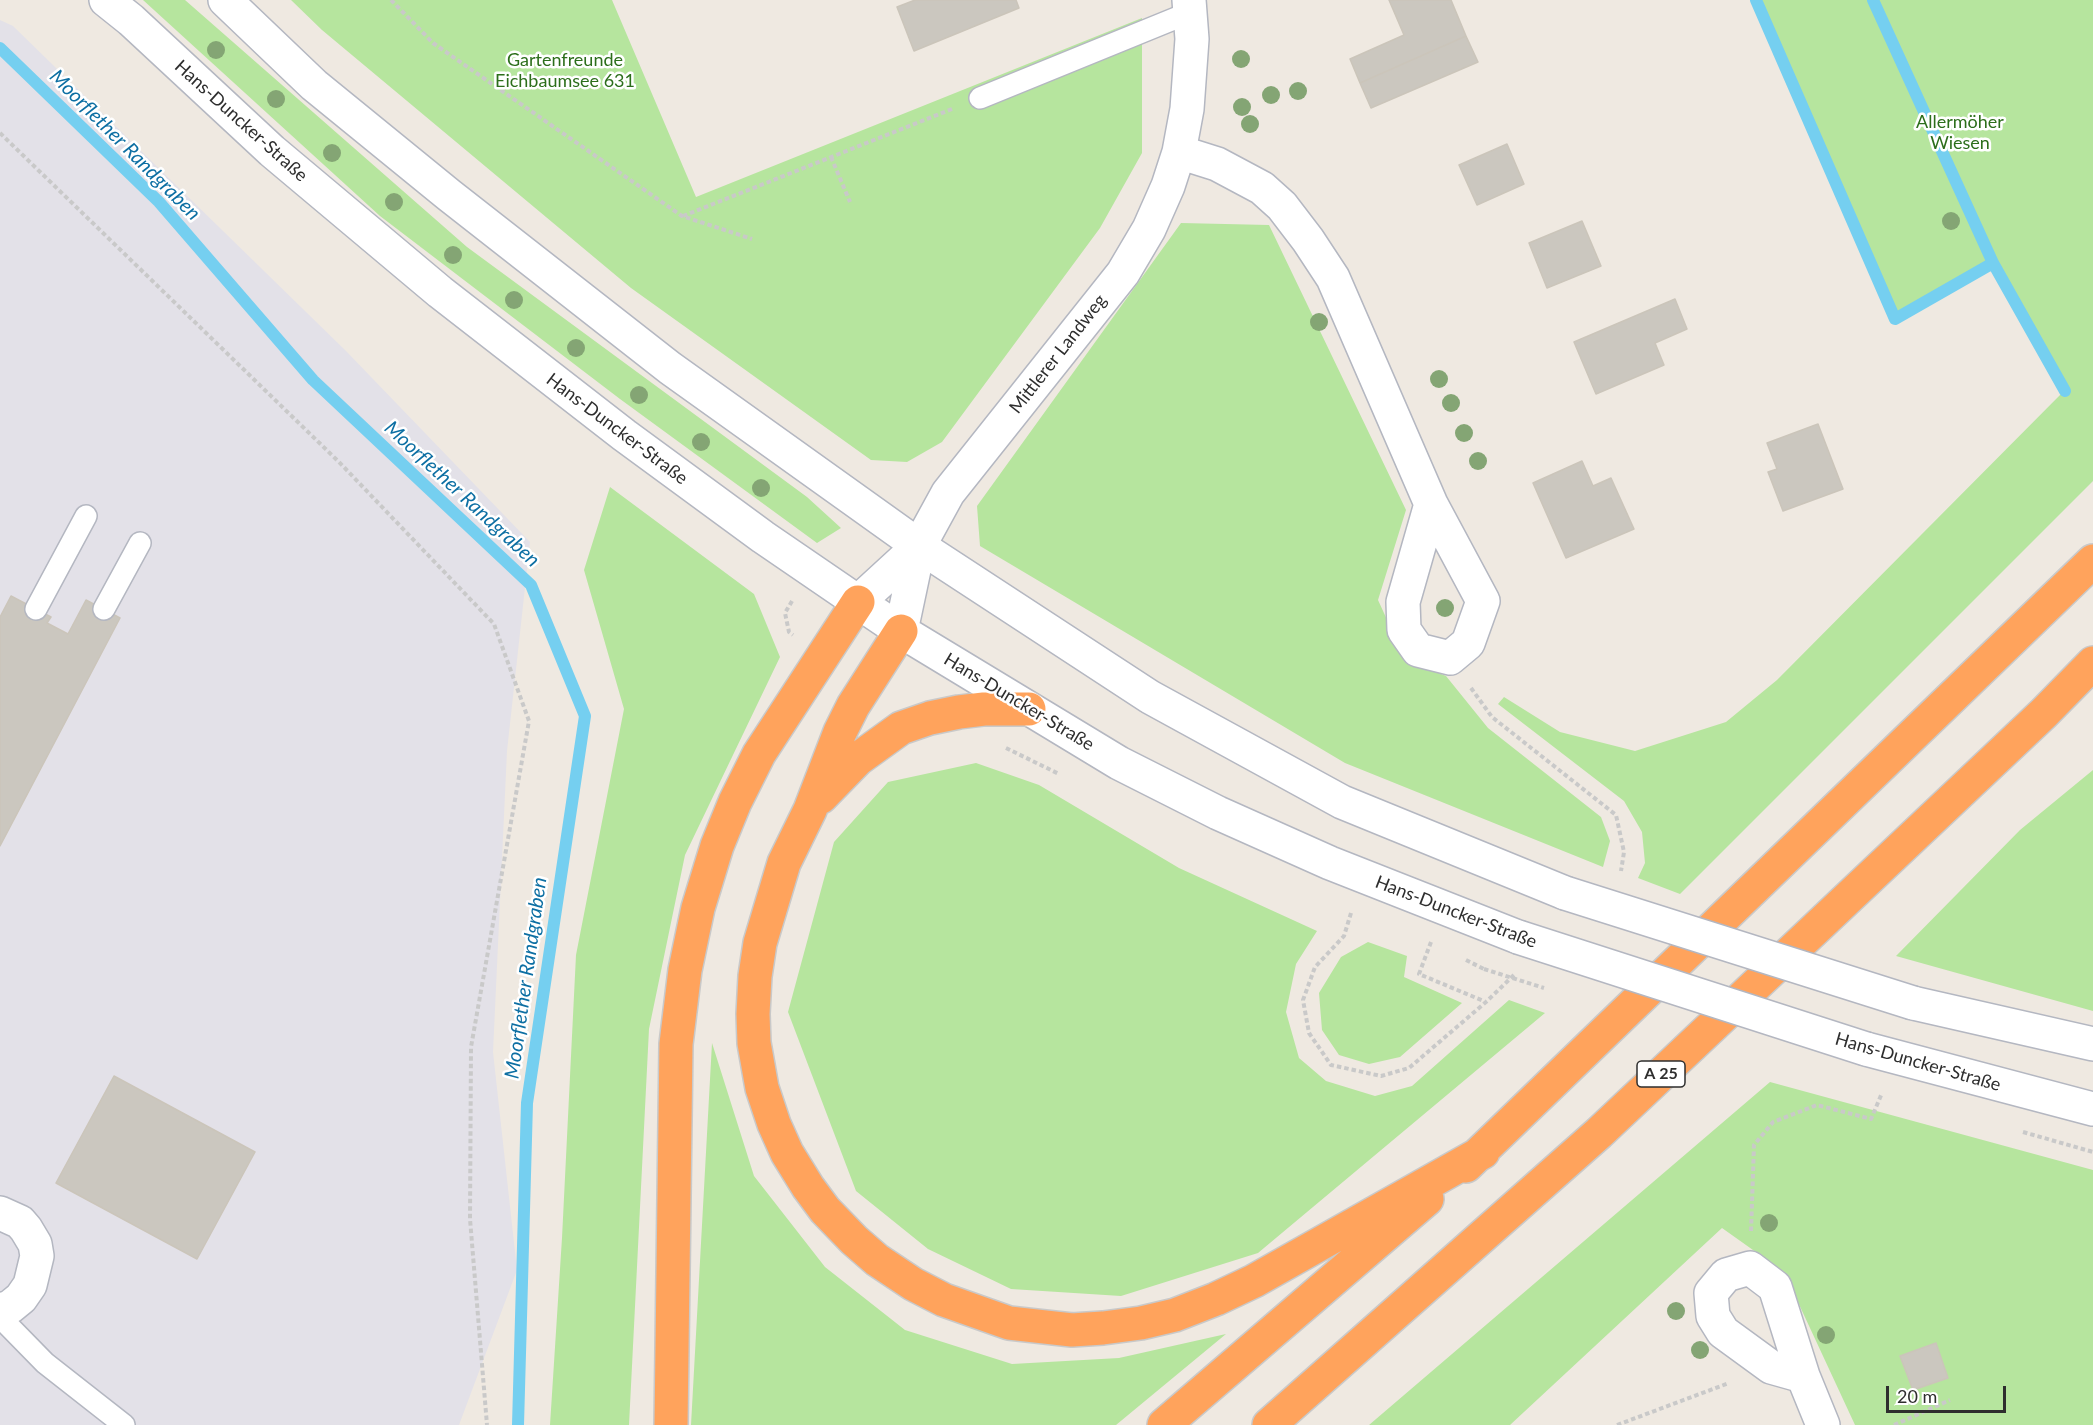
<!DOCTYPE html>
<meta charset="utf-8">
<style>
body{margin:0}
#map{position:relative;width:2093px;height:1425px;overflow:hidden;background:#efe9e1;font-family:Lato,sans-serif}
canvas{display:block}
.scale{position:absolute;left:1886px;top:1386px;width:120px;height:27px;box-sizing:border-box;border:3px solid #2e2e2e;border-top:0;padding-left:8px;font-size:18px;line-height:21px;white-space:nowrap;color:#2e2e2e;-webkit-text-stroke:4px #fff;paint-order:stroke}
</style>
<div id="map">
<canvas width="2093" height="1425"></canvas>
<div class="scale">20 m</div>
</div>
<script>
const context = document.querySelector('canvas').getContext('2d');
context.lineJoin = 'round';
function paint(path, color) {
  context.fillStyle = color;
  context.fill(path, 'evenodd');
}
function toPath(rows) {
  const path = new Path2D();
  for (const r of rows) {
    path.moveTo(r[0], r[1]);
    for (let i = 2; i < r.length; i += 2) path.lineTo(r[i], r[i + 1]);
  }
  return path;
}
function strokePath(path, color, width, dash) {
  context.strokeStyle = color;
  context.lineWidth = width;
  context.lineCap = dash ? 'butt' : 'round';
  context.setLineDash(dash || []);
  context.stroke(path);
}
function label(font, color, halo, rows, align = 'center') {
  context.font = font + ' Lato,sans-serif';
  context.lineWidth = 5;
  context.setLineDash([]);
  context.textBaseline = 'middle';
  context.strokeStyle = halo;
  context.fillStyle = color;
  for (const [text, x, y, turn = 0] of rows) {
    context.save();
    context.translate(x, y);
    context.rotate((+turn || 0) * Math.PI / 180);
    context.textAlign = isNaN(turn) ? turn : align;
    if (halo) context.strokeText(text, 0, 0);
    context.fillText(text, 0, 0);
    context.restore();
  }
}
paint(toPath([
 [0,20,13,26,346,351,530,542,507,751,493,1052,517,1270,459,1425,0,1425]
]), '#e3e1e8');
paint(toPath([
 [143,0,185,0,467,247,807,497,841,528,817,543,620,399,380,216],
 [291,0,612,0,696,197,1142,18,1142,153,1100,228,942,442,907,462,871,460,631,288,322,30],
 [1756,0,2093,0,2093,481,1680,894,1638,878,1645,863,1642,832,1624,801,1498,704,1504,697,1560,732,1635,751,1726,722,1777,680,2064,391,1993,263,1895,319],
 [1181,223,1269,225,1406,510,1378,600,1405,659,1446,676,1488,728,1601,817,1610,841,1603,867,1345,763,980,546,977,506],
 [610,487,754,594,780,657,685,855,649,1029,629,1425,550,1425,562,1238,576,955,624,709,584,570],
 [976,763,1039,785,1179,868,1317,931,1296,964,1286,1012,1299,1058,1326,1081,1375,1096,1412,1086,1509,1000,1545,1013,1258,1253,1121,1296,1011,1289,928,1249,856,1191,788,1012,834,842,888,782],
 [2093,770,2093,1011,1896,956,2020,830],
 [1368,942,1407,956,1404,977,1462,1003,1400,1057,1369,1064,1339,1055,1322,1030,1319,993,1341,957],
 [712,1043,754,1176,825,1267,905,1330,1012,1364,1119,1358,1226,1334,1116,1425,691,1425],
 [1770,1082,2093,1170,2093,1425,1855,1425,1784,1272,1722,1228,1510,1425,1369,1425]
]), '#b6e59e');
strokePath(toPath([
 [1756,0,1895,319,1993,263,2065,391],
 [1873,0,1993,263],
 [0,48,159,202,313,380,531,585,585,716,527,1103,518,1425]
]), '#75cff0', 12);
const building = toPath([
 [915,0,1016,0,1019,8,914,51,897,7,915,0],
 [1389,0,1451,0,1466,36,1360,83,1350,59,1404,35,1389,0],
 [1466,36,1478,62,1371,108,1360,83,1466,36],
 [1507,144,1524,184,1477,205,1459,165,1507,144],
 [1582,221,1601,266,1547,288,1529,243,1582,221],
 [1675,299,1687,329,1655,343,1664,365,1596,394,1574,342,1675,299],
 [1818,424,1843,489,1783,511,1768,472,1777,469,1767,443,1818,424],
 [1582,461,1593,486,1611,478,1634,529,1566,558,1533,483,1582,461],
 [11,596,51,617,47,623,68,634,86,600,120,618,0,846,0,617,11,596],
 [114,1076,255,1152,197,1259,56,1183,114,1076],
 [1936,1343,1948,1378,1913,1390,1900,1356,1936,1343]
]);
paint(building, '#cbc7bf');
strokePath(building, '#cbc5ba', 1.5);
const service = toPath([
 [980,98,1191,12],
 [36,609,86,516],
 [104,609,140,543],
 [0,1317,45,1363,124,1425]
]);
const minor = toPath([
 [106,0,131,20,272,151,440,292,624,435,763,537,858,602],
 [225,0,314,85,449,195,670,368,919,546,948,493,1123,273,1149,229,1168,186,1179,152,1187,109,1192,39,1189,0],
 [1179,152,1217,164,1262,188,1282,206,1308,240,1333,278,1431,504,1483,601,1468,643,1450,658,1418,650,1404,630,1403,602,1431,504],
 [0,1213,20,1222,26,1229,35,1244,37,1256,30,1285,21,1298,10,1307,0,1310],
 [1803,1376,1771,1367,1723,1332,1713,1316,1711,1293,1726,1275,1750,1268,1775,1287,1803,1376,1823,1425]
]);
const tertiary = toPath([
 [919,546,858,602,901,631,1119,763,1218,813,1330,863,1518,937],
 [919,546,1150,697,1342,802,1565,893],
 [901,631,919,546],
 [1913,1003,2093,1044],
 [1866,1049,2093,1109]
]);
const motorway = toPath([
 [901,631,853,706,840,732,810,810,784,863,760,943,755,976,753,1014,754,1043,762,1088,774,1124,787,1153,808,1187,825,1210,854,1240,877,1260,913,1284,944,1300,1009,1323,1072,1330,1103,1328,1141,1323,1175,1315,1216,1299,1254,1281,1483,1152],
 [821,797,858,759,901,728,930,718,959,712,984,709,1029,709],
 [1466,1166,2093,561],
 [671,1425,676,1044,685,970,698,908,717,846,735,802,759,754,858,602],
 [1164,1425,1427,1199],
 [1269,1425,1599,1133,2044,713,2093,663]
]);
strokePath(service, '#b4b7c1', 24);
strokePath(minor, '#b4b7c1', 36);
strokePath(tertiary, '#b4b7c1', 36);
strokePath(motorway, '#c9c9c9', 36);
strokePath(toPath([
 [391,0,433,43,682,216,752,239],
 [0,133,339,462,494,624,529,721,471,1047,470,1219,487,1425],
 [831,157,850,202],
 [683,216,952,109],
 [792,601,785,613,789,632,793,635],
 [1471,688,1492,717,1616,815,1624,852,1621,871],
 [1006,748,1059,774],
 [1351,913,1344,936,1315,967,1303,1000,1309,1033,1331,1065,1381,1076,1409,1068,1486,1002,1515,974],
 [1431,942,1419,974,1486,1002],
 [1466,960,1484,969],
 [2023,1132,2093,1152],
 [1751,1231,1754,1145,1773,1122,1817,1105,1871,1119,1882,1093],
 [1617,1425,1729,1383],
 [1894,1425,1950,1400]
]), '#c9c9c9', 4, [4.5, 3]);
strokePath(service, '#fff', 21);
strokePath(minor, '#fff', 33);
strokePath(tertiary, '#fff', 33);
strokePath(motorway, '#ffa35c', 33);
const tertiaryBridge = toPath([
 [1565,893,1913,1003],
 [1518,937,1866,1049]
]);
strokePath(tertiaryBridge, '#b4b7c1', 36, []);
strokePath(toPath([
 [1484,969,1544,988]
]), '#c9c9c9', 4, [4.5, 3]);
strokePath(tertiaryBridge, '#fff', 33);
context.fillStyle = '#84a574';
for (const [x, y] of [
 [216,50],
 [1241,59],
 [1298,91],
 [1271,95],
 [276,99],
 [1242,107],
 [1250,124],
 [332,153],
 [394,202],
 [1951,221],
 [453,255],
 [514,300],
 [1319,322],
 [576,348],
 [1439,379],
 [639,395],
 [1451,403],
 [1464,433],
 [701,442],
 [1478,461],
 [761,488],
 [1445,608],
 [1769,1223],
 [1676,1311],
 [1826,1335],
 [1700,1350]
]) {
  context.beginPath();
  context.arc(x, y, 9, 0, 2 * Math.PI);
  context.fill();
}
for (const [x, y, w] of [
 [1661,1074,48]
]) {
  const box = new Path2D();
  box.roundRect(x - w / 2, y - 13, w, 26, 4.5);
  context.fillStyle = '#fff';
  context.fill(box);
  strokePath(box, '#2e2e2e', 1.5);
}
label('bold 16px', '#2e2e2e', null, [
 ["A 25",1661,1074]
]);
label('18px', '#2c6e1b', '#fff', [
 ["Gartenfreunde",565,60],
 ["Eichbaumsee 631",565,81],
 ["Allermöher",1960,122],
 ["Wiesen",1960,143]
]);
label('18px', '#2e2e2e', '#fff', [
 ["Hans-Duncker-Straße",241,121,42],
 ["Mittlerer Landweg",1058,354,-52],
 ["Hans-Duncker-Straße",617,429,37],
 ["Hans-Duncker-Straße",1019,702,31],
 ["Hans-Duncker-Straße",1456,912,21],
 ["Hans-Duncker-Straße",1918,1062,16]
]);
label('italic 20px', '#0d6fa3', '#fff', [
 ["Moorflether Randgraben",125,145,45],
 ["Moorflether Randgraben",462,494,43],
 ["Moorflether Randgraben",526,978,-82]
]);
</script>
